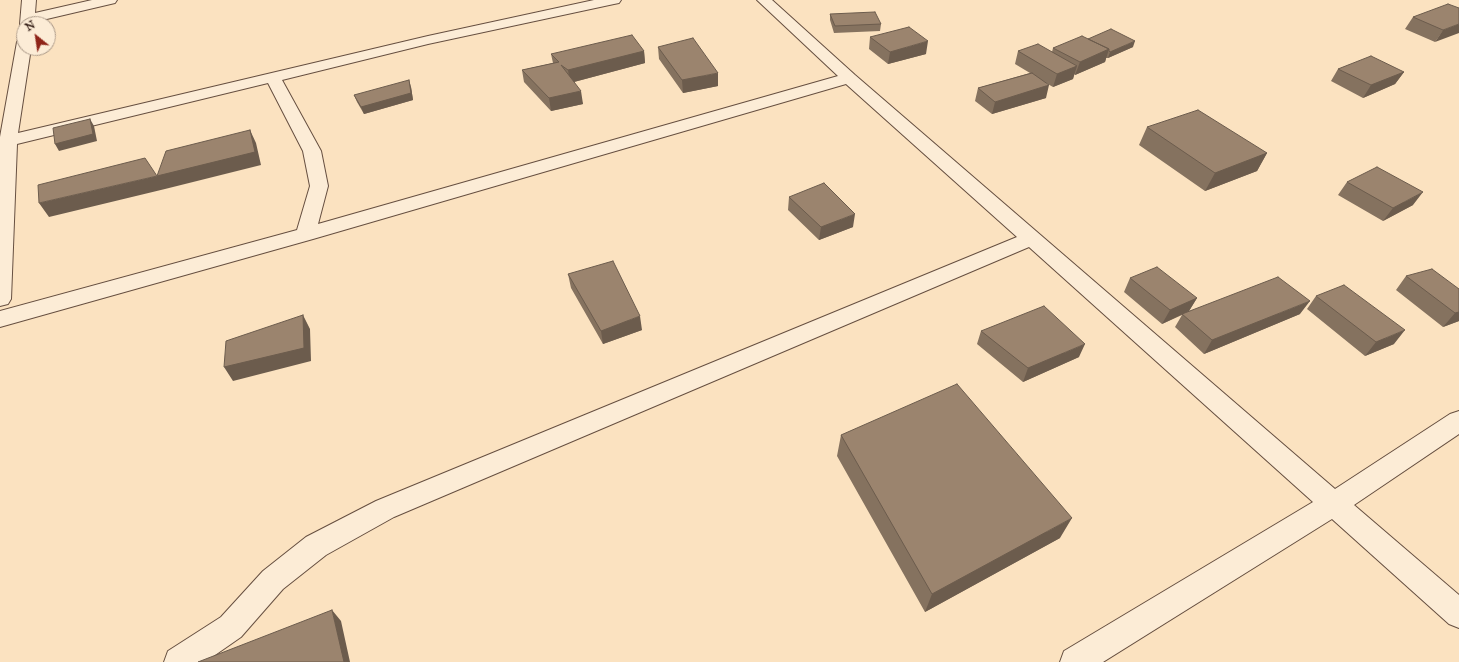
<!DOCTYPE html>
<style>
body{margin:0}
#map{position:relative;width:1459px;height:662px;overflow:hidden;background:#fbe2c0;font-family:"IM FELL Great Primer",serif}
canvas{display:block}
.north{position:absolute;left:16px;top:16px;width:40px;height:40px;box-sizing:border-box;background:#fcecd6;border:1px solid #ac9a89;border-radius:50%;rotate:330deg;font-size:11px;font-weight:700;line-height:16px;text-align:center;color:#341e16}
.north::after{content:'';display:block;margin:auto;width:14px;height:18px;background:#8f2418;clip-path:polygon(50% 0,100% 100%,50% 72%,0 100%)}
</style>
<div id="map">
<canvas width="1459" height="662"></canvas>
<div class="north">N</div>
</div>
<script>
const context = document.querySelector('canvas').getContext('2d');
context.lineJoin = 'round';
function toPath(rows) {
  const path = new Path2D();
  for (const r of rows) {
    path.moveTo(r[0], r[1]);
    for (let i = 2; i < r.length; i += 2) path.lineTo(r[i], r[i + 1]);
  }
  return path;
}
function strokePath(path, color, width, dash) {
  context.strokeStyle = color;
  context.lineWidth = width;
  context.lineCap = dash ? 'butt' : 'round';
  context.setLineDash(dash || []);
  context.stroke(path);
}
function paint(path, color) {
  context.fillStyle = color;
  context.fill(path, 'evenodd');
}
const minor = toPath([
 [22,0,36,0,35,13,92,0,117,0,115,3,34,22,34,24,24,24,24,28,20,24,22,0],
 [594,0,621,0,619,3,614,4,428,44,282,80,321,151,328,186,318,224,838,76,757,0,772,0,855,75,1335,489,1450,414,1459,411,1459,434,1354,505,1459,595,1459,628,1449,624,1332,519,1103,662,1060,662,1064,651,1313,502,1029,247,394,517,326,555,283,589,241,637,205,662,164,662,168,651,221,617,263,571,306,537,376,501,1017,237,846,84,313,239,0,327,0,311,297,230,310,186,303,151,268,83,17,144,11,299,8,304,0,306,0,137,17,42,19,39,24,38,24,48,31,48,18,133,428,36,594,0]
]);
strokePath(minor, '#664f40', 2);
paint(minor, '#fcecd6');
paint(toPath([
 [1459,8,1435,42,1405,29,1413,17],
 [830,14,881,24,880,31,834,33,830,20],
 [870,37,926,54,888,64,869,49],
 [1088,39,1133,47,1108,58,1106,58,1105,62,1075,75,1074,74,1073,79,1053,87,1046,83,1046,98,992,114,975,101,978,88,1030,73,1015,64,1018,51,1052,52,1053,48],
 [658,47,718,86,683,93,659,59],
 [644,51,645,63,574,82,583,104,551,111,524,82,522,70,553,63,551,54],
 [1338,69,1404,72,1395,84,1363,98,1331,81],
 [411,87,413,100,364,114,357,102,354,95],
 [1147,127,1267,153,1257,171,1205,191,1139,145],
 [1347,182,1413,205,1383,221,1338,195],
 [789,197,853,227,819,240,788,210],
 [568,274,642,330,603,344,571,288],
 [1406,276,1459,289,1459,321,1443,327,1396,290],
 [1130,278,1197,298,1189,311,1300,314,1204,354,1175,327,1182,315,1162,324,1124,292],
 [1316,296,1394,344,1365,356,1307,309],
 [981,331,1079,357,1023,382,977,344],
 [841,435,1060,538,925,612,837,456]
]), '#85725f');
paint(toPath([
 [1459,24,1459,33,1435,42,1443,30],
 [928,41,926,54,888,64,890,52],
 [1135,41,1133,47,1108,58,1110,52],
 [1109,49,1105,62,1075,75,1080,62],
 [644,51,645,63,570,83,568,70],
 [1077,66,1073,79,1053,87,1057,74],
 [1404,72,1395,84,1363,98,1371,85],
 [718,73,718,86,683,93,682,80],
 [409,80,411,87,413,100,364,114,361,107],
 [1049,85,1046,98,992,114,995,102],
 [581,91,583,104,551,111,549,98],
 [90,119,94,126,97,141,59,151,55,144],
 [250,130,256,143,261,165,165,189,49,217,39,203,157,176],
 [1267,153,1257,171,1205,191,1215,173],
 [1423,192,1413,205,1383,221,1393,208],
 [855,214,853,227,819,240,821,227],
 [1197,298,1189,311,1162,324,1170,310],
 [1310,301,1300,314,1204,354,1212,340],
 [1459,312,1459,321,1443,327,1455,313],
 [303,315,310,329,311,361,233,381,224,367],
 [640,316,642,330,603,344,601,331],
 [1405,330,1394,344,1365,356,1376,342],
 [1085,344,1079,357,1023,382,1028,368],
 [1072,518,1060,538,925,612,932,594],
 [332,610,341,621,350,662,343,662]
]), '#6c5c4d');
const building = toPath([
 [1448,4,1459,8,1459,24,1443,30,1413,17,1448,4],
 [875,12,881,24,835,26,830,14,875,12],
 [909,27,928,41,890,52,870,37,909,27],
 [1111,29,1135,41,1110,52,1109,51,1109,49,1088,39,1111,29],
 [632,35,644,51,568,70,561,65,581,91,549,98,522,70,559,62,551,54,632,35],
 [1082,36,1109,49,1080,62,1053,48,1082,36],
 [693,38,718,73,682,80,658,47,693,38],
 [1038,44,1077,66,1057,74,1018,51,1038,44],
 [1371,56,1404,72,1371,85,1338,69,1371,56],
 [1032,73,1049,85,995,102,978,88,1032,73],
 [409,80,411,93,361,107,354,95,409,80],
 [1198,110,1267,153,1215,173,1147,127,1198,110],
 [90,119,93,134,55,144,53,128,90,119],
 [250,130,255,152,157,176,39,203,38,185,145,158,157,176,166,151,250,130],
 [1377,167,1423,192,1393,208,1347,182,1377,167],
 [824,183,855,214,821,227,789,197,824,183],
 [613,261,640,316,601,331,568,274,613,261],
 [1157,267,1197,298,1170,310,1130,278,1157,267],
 [1432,269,1459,289,1459,312,1455,313,1406,276,1432,269],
 [1278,277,1310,301,1212,340,1182,314,1278,277],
 [1344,285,1405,330,1376,342,1316,296,1344,285],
 [1044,306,1085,344,1028,368,981,331,1044,306],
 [303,315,304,348,224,367,226,341,303,315],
 [957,384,1072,518,932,594,841,435,957,384],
 [332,610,344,662,198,662,332,610]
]);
paint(building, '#9b846e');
strokePath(building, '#6c5c4d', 1);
</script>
